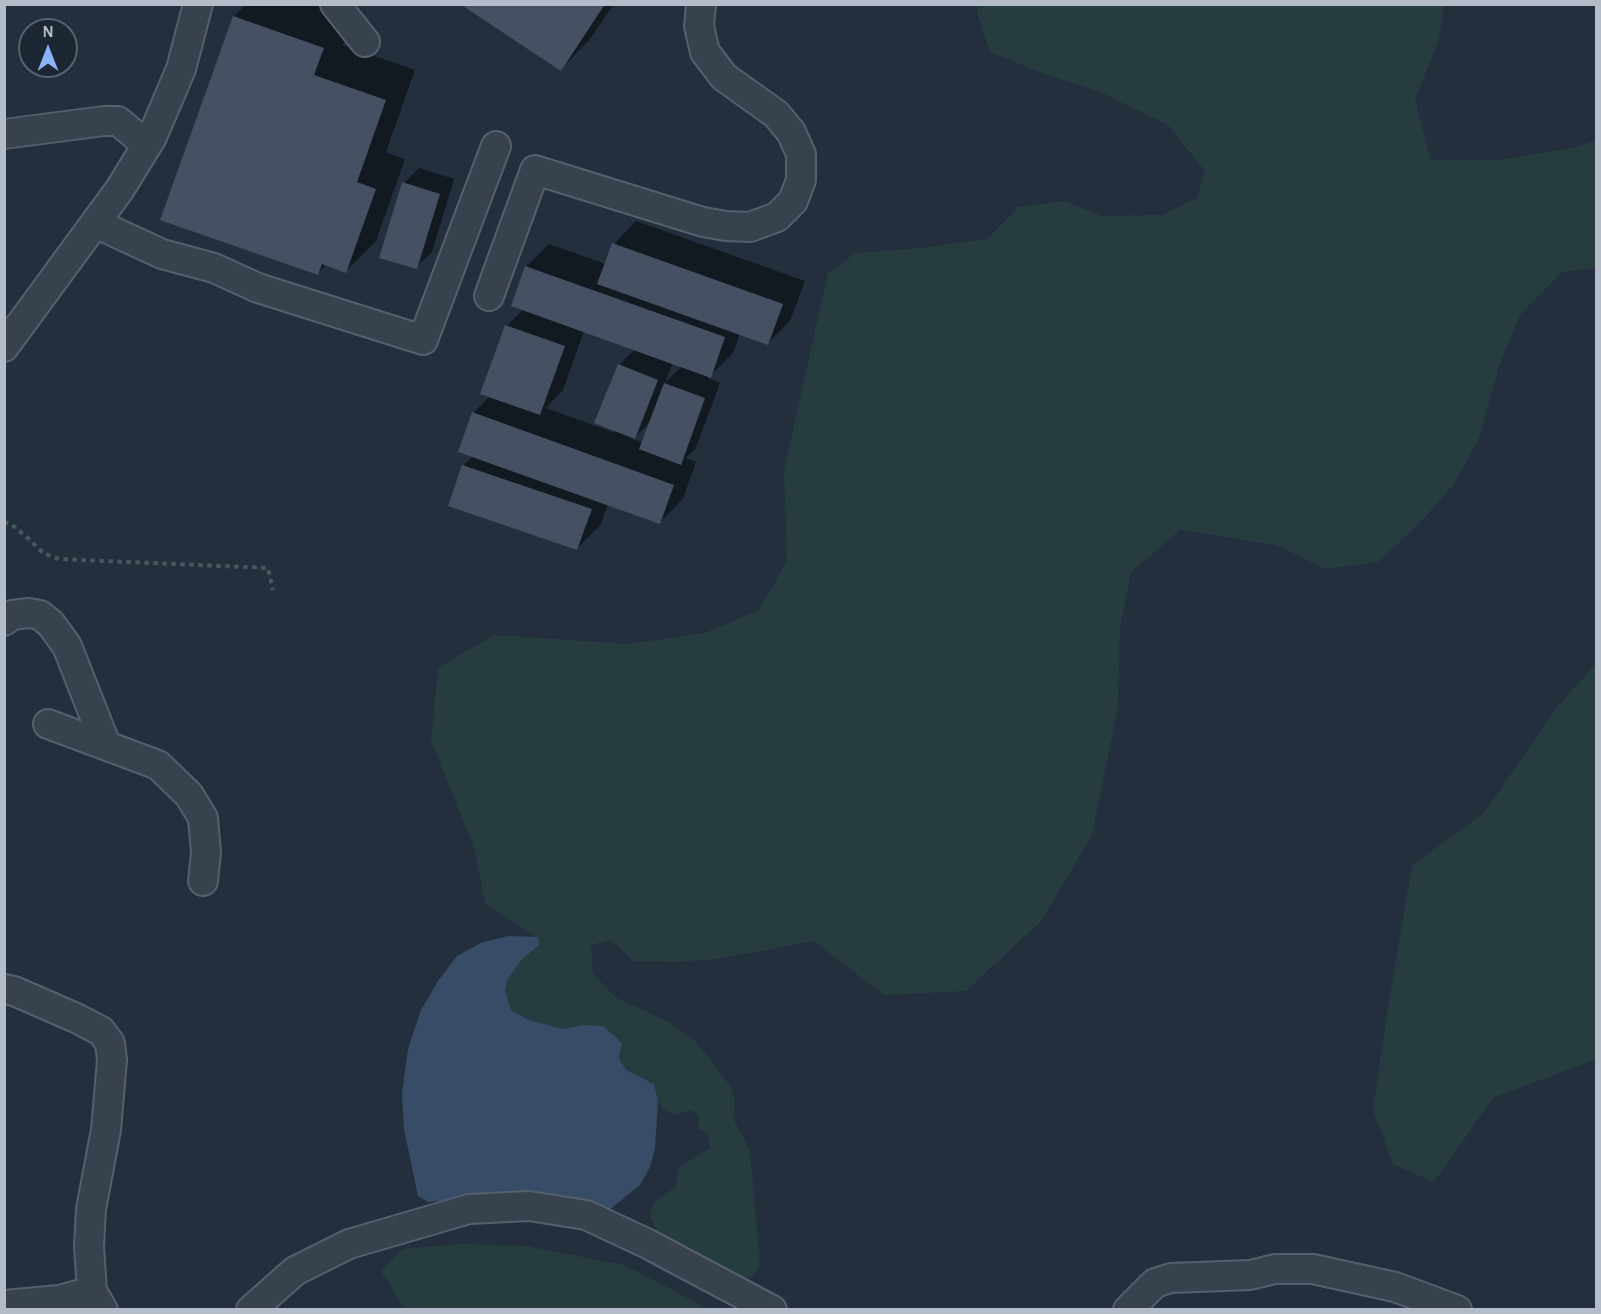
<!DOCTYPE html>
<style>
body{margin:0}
#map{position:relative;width:1601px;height:1314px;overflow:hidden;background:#242f3e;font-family:"Alegreya Sans",sans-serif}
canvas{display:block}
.frame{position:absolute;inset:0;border:6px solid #b4bcc9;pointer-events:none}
.north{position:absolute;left:18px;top:18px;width:60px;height:60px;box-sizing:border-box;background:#1d2633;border:2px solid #59626f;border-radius:50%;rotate:0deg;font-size:16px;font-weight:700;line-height:24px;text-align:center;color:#b4bcc9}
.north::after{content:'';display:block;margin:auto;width:21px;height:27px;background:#8ab4f8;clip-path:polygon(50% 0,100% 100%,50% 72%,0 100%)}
</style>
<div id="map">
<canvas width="1601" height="1314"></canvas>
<div class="frame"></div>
<div class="north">N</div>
</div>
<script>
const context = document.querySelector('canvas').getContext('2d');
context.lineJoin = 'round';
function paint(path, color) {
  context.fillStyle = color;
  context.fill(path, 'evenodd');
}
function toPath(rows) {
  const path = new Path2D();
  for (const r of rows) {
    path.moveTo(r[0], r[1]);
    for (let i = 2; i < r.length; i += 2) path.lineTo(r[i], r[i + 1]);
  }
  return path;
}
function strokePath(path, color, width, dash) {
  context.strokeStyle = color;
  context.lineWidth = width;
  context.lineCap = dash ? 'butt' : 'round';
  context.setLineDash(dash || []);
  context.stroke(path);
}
paint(toPath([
 [978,5,1444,5,1439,39,1415,99,1430,160,1498,160,1571,148,1596,141,1596,268,1562,272,1520,315,1499,366,1478,441,1453,485,1419,524,1378,562,1326,569,1276,545,1180,530,1131,572,1120,627,1118,708,1092,835,1041,921,966,991,884,995,814,941,718,959,673,962,633,961,611,940,591,945,593,973,615,997,670,1023,697,1043,731,1087,735,1102,733,1118,750,1150,760,1266,751,1277,739,1278,661,1241,650,1216,654,1202,677,1186,677,1169,710,1148,708,1134,699,1129,699,1116,690,1110,677,1115,664,1110,658,1101,654,1084,626,1070,619,1058,582,1025,563,1029,529,1020,511,1010,505,991,507,979,522,959,538,945,538,938,485,903,475,851,431,741,438,668,494,635,628,644,705,633,759,610,787,561,784,470,828,273,855,253,912,249,987,239,1018,207,1066,201,1101,216,1163,215,1197,198,1205,171,1168,125,1098,91,1047,75,990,52,977,13],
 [1596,664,1596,1059,1493,1098,1434,1182,1393,1164,1373,1110,1387,1013,1412,865,1484,813,1557,707],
 [460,1244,526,1246,624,1265,709,1309,405,1309,381,1271,403,1249]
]), '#263c3f');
paint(toPath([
 [508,936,538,937,539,945,522,959,507,980,505,991,511,1010,529,1020,563,1029,582,1025,603,1026,622,1043,619,1058,626,1070,654,1084,658,1101,655,1148,650,1167,640,1185,608,1211,561,1196,521,1192,477,1194,451,1200,428,1202,418,1196,404,1129,402,1094,408,1049,421,1010,438,981,457,956,481,943]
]), '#394c67');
paint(toPath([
 [246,4,315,4,353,18,343,45,415,70,386,152,405,159,376,241,346,271,327,264,318,273,234,16],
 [463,4,614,4,590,39,561,69],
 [419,168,454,179,432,252,416,267,404,183],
 [636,221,805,281,790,321,767,344,740,334,733,353,708,378,720,383,696,448,686,458,696,462,683,499,660,522,608,504,600,526,577,548,450,505,464,465,473,456,473,413,490,396,507,326,523,309,512,305,527,266,549,244,606,264,614,244],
 [584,331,635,349,619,365,615,433,546,408,563,390],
 [673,363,682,366,665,383],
 [651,421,643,443,633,439]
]), '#0007');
paint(toPath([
 [460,4,605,4,561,71],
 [233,16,324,48,314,75,386,100,357,182,376,189,346,273,322,264,318,275,160,220],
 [402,182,440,194,417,269,379,258],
 [612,243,783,304,768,345,597,284],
 [525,266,725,337,711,378,511,306],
 [505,325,565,346,540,415,480,394],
 [618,364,658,380,635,439,594,423],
 [664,383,705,398,681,465,639,449],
 [472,412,674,485,660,524,458,452],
 [462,465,592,509,577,550,448,506]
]), '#455162');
const minor = toPath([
 [335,4,365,42],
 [4,134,104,121,118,121,147,145],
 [95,223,162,254,214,268,258,288,423,340,496,146],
 [489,296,535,170,703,222,726,226,750,227,777,217,793,201,801,180,801,154,791,132,776,114,724,77,705,52,699,26,701,4],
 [4,347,120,189,152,137,181,69,198,4],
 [4,621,12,615,29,613,40,615,51,624,67,646,106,745],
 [48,724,158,765,189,795,203,818,206,853,203,881],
 [4,989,14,991,76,1018,101,1031,110,1043,112,1060,106,1130,91,1209,89,1247,92,1291,103,1310],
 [4,1305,60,1300,92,1291],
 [251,1310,295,1271,349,1244,469,1209,529,1206,586,1215,646,1243,772,1310],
 [1128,1310,1155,1283,1171,1278,1250,1275,1275,1269,1313,1269,1395,1287,1457,1310]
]);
strokePath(minor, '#565f6c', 32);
strokePath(toPath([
 [4,522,11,524,29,539,43,553,59,559,268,568,273,590]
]), '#44595c', 4, [4.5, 4.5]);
strokePath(minor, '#38414e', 28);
</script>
